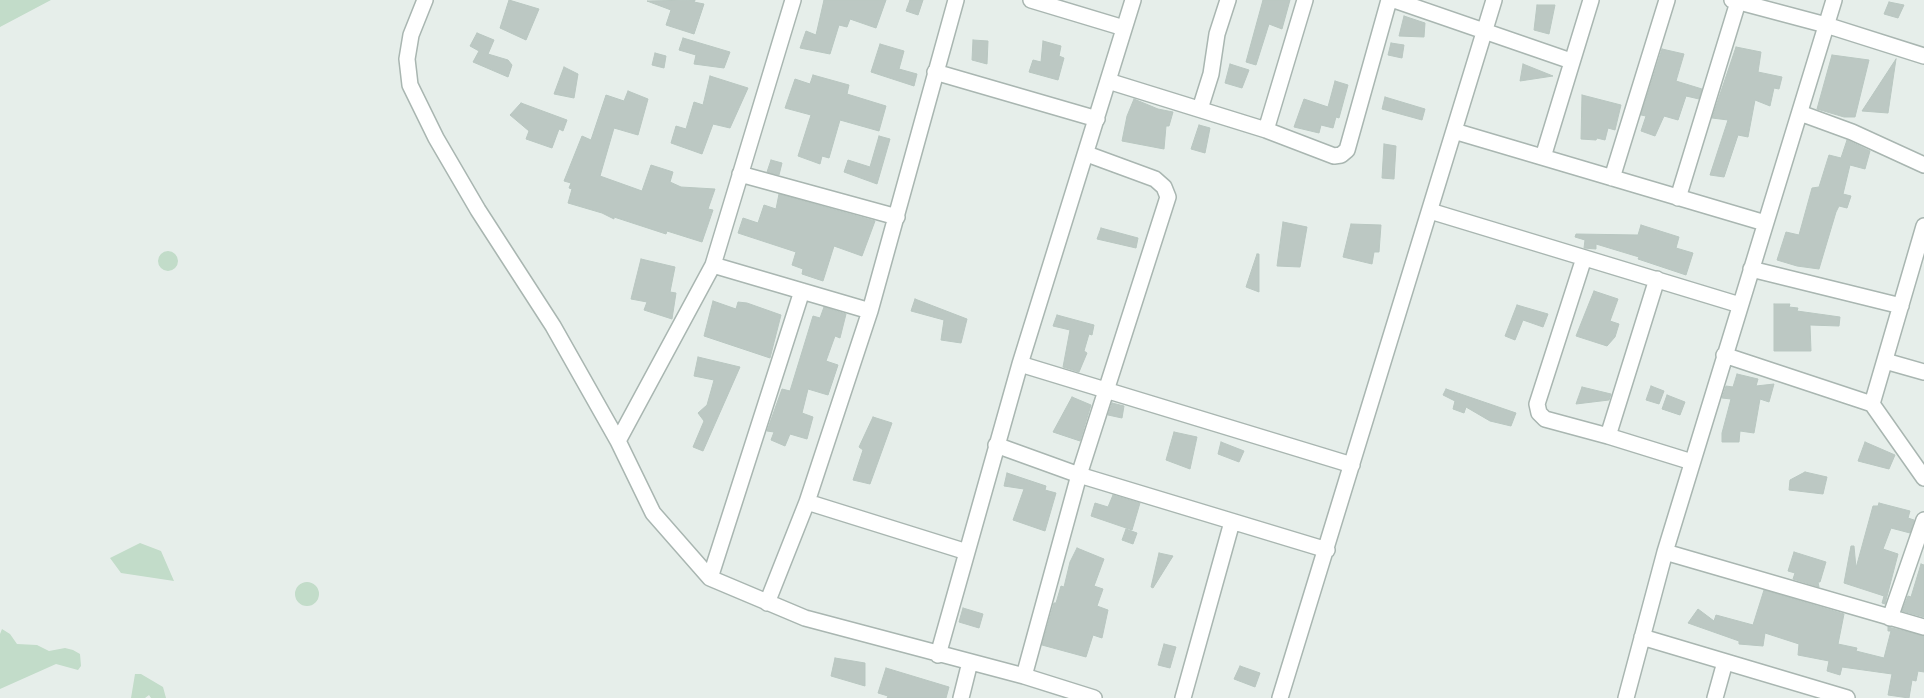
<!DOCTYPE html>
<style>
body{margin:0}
canvas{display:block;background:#e6eeea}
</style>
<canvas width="1924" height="698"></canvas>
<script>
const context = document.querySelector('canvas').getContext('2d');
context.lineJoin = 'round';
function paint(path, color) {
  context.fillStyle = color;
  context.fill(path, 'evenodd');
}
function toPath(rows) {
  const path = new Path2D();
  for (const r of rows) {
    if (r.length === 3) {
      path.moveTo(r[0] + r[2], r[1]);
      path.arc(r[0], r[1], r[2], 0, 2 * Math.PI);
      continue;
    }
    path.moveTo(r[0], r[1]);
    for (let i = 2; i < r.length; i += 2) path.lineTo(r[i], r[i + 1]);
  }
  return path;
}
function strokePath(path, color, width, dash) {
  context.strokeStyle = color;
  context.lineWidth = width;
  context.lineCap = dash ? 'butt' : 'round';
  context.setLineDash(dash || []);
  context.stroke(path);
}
paint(toPath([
 [0,0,51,0,0,27],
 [168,261,10],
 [140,543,161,551,174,581,121,573,110,558],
 [307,594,12],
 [2,629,10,634,17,644,37,645,49,651,65,648,73,650,80,654,81,666,78,670,56,664,0,689,0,634],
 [135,674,141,674,163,687,166,698,151,698,149,695,145,698,131,698]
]), '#c2dcc9');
const building = toPath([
 [509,0,539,9,526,40,500,28,509,0],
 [695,0,694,2,704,4,694,34,666,25,671,10,647,1,695,0],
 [824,0,886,0,876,28,850,19,847,27,839,25,830,54,800,48,806,31,816,35,824,0],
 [910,0,923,0,918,15,906,11,910,0],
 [1263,0,1290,0,1282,29,1269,24,1256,65,1246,62,1263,0],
 [1889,2,1904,5,1898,18,1884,14,1889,2],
 [1537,5,1555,5,1549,34,1534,30,1537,5],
 [1404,16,1425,23,1424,37,1399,36,1404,16],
 [477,33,494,40,488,54,508,60,512,65,508,77,473,62,479,51,470,46,477,33],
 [683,38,730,52,724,68,694,64,696,55,679,50,683,38],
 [973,40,988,41,987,64,972,60,973,40],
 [1043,41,1061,46,1059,56,1064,58,1058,80,1029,72,1033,60,1041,62,1043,41],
 [1391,43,1404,45,1402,58,1388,55,1391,43],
 [880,44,904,51,899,69,917,74,914,86,871,72,880,44],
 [1736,47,1761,52,1758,72,1782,77,1779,89,1774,88,1770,106,1755,100,1748,137,1738,135,1724,177,1710,175,1728,120,1712,118,1736,47],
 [1662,49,1684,54,1676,81,1702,89,1699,99,1686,96,1678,120,1664,116,1655,136,1641,131,1646,116,1641,115,1662,49],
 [655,53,666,56,664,68,652,65,655,53],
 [1832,55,1869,60,1855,117,1844,117,1817,109,1832,55],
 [1896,59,1888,113,1862,111,1896,59],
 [1230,64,1249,70,1242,88,1225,83,1230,64],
 [1523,64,1553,76,1520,81,1523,64],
 [564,67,578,74,574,98,554,94,564,67],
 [813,75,849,85,847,94,886,106,879,131,840,120,829,158,822,156,820,164,798,156,811,115,785,108,795,79,810,84,813,75],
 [710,76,748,88,730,128,713,124,702,154,671,143,676,126,686,129,694,102,703,105,710,76],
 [1335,81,1348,85,1339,118,1336,117,1333,128,1321,125,1319,133,1294,127,1304,99,1328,107,1335,81],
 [628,91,648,99,638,135,614,128,600,176,642,191,651,165,673,172,670,182,681,187,715,189,708,209,713,210,702,242,667,231,666,234,614,217,614,219,602,213,568,203,572,189,569,188,571,183,564,181,582,136,591,140,606,95,624,101,628,91],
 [1582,95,1621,105,1615,130,1608,128,1605,140,1597,138,1596,140,1581,139,1582,95],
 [1385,97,1425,109,1422,120,1382,109,1385,97],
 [1134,99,1158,109,1173,112,1169,126,1166,126,1164,149,1122,141,1127,116,1134,99],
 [521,103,567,120,563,131,559,129,552,148,526,139,529,131,510,115,521,103],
 [1199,125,1210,128,1205,153,1191,149,1199,125],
 [879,136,890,139,877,184,844,172,848,160,870,167,879,136],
 [1847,140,1870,151,1865,169,1850,165,1843,194,1851,196,1847,208,1839,206,1836,212,1819,269,1797,266,1777,260,1786,232,1799,235,1812,188,1819,187,1829,155,1841,158,1847,140],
 [1384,144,1396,146,1394,179,1382,178,1384,144],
 [771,160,782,163,779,175,767,172,771,160],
 [779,194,875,221,862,256,834,246,823,281,802,274,803,269,792,265,796,252,738,233,743,218,758,223,764,205,776,209,779,194],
 [1283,222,1307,227,1300,267,1277,266,1283,222],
 [1351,224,1381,225,1379,252,1374,252,1372,264,1343,257,1351,224],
 [1641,225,1679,237,1676,248,1693,253,1686,275,1638,259,1639,257,1596,244,1596,249,1584,248,1585,240,1575,237,1576,234,1638,235,1641,225],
 [1101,228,1138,238,1136,248,1097,239,1101,228],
 [1257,254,1259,254,1259,292,1246,287,1257,254],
 [641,259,675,267,670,292,676,293,672,319,644,310,647,302,631,299,641,259],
 [1594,291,1618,299,1610,321,1619,324,1615,337,1607,346,1576,336,1594,291],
 [915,299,967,319,961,343,941,340,944,320,911,311,915,299],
 [713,301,736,309,738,302,747,303,781,315,770,358,704,336,713,301],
 [1774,304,1790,304,1789,307,1798,308,1797,311,1840,317,1839,326,1810,325,1811,351,1774,351,1774,304],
 [1517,305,1548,314,1543,327,1523,320,1515,340,1505,336,1517,305],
 [824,307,846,314,840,338,835,336,826,361,838,365,828,395,808,389,802,413,813,417,807,439,790,434,785,446,771,440,774,432,767,431,782,389,790,391,813,316,820,318,824,307],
 [1057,315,1094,325,1092,335,1089,334,1084,351,1087,353,1079,372,1063,367,1070,330,1053,326,1057,315],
 [698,357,740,367,703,451,693,447,704,421,698,413,707,405,714,380,694,376,698,357],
 [1737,374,1758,379,1756,386,1774,384,1769,402,1760,399,1754,433,1740,431,1739,442,1722,442,1722,433,1731,399,1722,398,1726,386,1733,387,1737,374],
 [1651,386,1664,391,1659,404,1646,400,1651,386],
 [1582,387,1611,394,1609,400,1576,404,1582,387],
 [1446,389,1516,413,1511,426,1490,421,1466,407,1464,413,1453,409,1455,401,1443,395,1446,389],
 [1667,395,1685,402,1680,415,1662,409,1667,395],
 [1072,397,1091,405,1080,441,1053,432,1072,397],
 [1112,403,1124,406,1122,418,1108,415,1112,403],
 [873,417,892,423,870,484,853,480,863,450,859,447,873,417],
 [1174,432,1197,437,1190,469,1166,460,1174,432],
 [1221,442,1244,451,1239,462,1218,454,1221,442],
 [1865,442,1895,455,1889,469,1858,461,1865,442],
 [1805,472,1827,477,1823,494,1789,490,1790,480,1805,472],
 [1007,473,1046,486,1045,490,1056,493,1045,531,1013,520,1024,489,1004,486,1007,473],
 [1113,495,1140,503,1132,530,1091,516,1095,503,1108,507,1113,495],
 [1879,503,1910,511,1908,518,1914,520,1910,533,1891,528,1883,549,1898,554,1885,604,1882,603,1884,596,1844,583,1851,546,1854,546,1856,568,1873,506,1878,506,1879,503],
 [1126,529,1137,533,1133,544,1122,540,1126,529],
 [1077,548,1104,559,1094,586,1103,589,1097,606,1108,610,1102,638,1093,635,1086,657,1042,645,1054,603,1056,603,1061,586,1064,587,1070,562,1077,548],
 [1794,552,1826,562,1820,582,1818,582,1819,587,1793,579,1795,573,1788,571,1794,552],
 [1159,553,1173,556,1153,588,1151,587,1159,553],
 [1921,564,1924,565,1924,617,1902,611,1908,596,1911,597,1921,564],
 [1764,590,1844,614,1838,644,1857,648,1856,651,1884,658,1891,631,1888,631,1888,627,1924,636,1924,672,1918,671,1916,681,1912,680,1909,698,1888,695,1892,674,1842,667,1840,675,1827,671,1829,661,1798,655,1799,644,1765,633,1763,646,1739,644,1739,641,1688,623,1698,609,1714,621,1716,615,1753,625,1764,590],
 [963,608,983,614,979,628,959,622,963,608],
 [1164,644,1176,647,1170,668,1158,665,1164,644],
 [835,658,865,663,865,686,831,676,835,658],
 [1240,666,1260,673,1255,687,1234,679,1240,666],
 [886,668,949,687,946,698,887,698,888,696,878,693,886,668]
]);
paint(building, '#bcc8c3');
strokePath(building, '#b9c7c1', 1);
const street = toPath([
 [425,0,411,35,407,59,410,85,436,138,478,210,553,326,618,441,653,513,710,578,805,618,1024,676,1094,698],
 [1031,0,1124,28],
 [1394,0,1571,61],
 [1732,0,1826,25,1924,56],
 [935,72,1097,119],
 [1108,81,1266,130,1334,156,1341,155,1347,150,1389,0],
 [1200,109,1211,74,1217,34,1228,0],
 [1800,113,1852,132,1924,165],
 [1266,130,1305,0],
 [1454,131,1765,223],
 [1543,157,1591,0],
 [740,174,897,217],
 [1612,178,1667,0],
 [1678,198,1738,2],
 [1430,211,1740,305],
 [1584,258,1537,404,1539,413,1545,419,1608,436],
 [713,265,870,311],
 [1751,269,1901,306],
 [1657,279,1608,436,1692,462],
 [1724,355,1872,404,1924,226],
 [1885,361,1924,372],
 [1020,364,1352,465],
 [1872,404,1924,478],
 [618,441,713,265,793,0],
 [996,445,1079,475,1327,550],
 [807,502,967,552],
 [1665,552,1924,627],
 [710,578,802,291],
 [767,603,807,502,870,311,956,0],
 [1890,618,1924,520],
 [1642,637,1847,698],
 [938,655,1020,364,1133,0],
 [1024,676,1079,475,1168,197,1164,187,1155,179,1087,154],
 [961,698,970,662],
 [1183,698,1232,522],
 [1280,698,1494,0],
 [1626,698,1665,552,1834,0],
 [1715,698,1725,662]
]);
strokePath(street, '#a9b6b1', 18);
strokePath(street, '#fff', 15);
</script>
